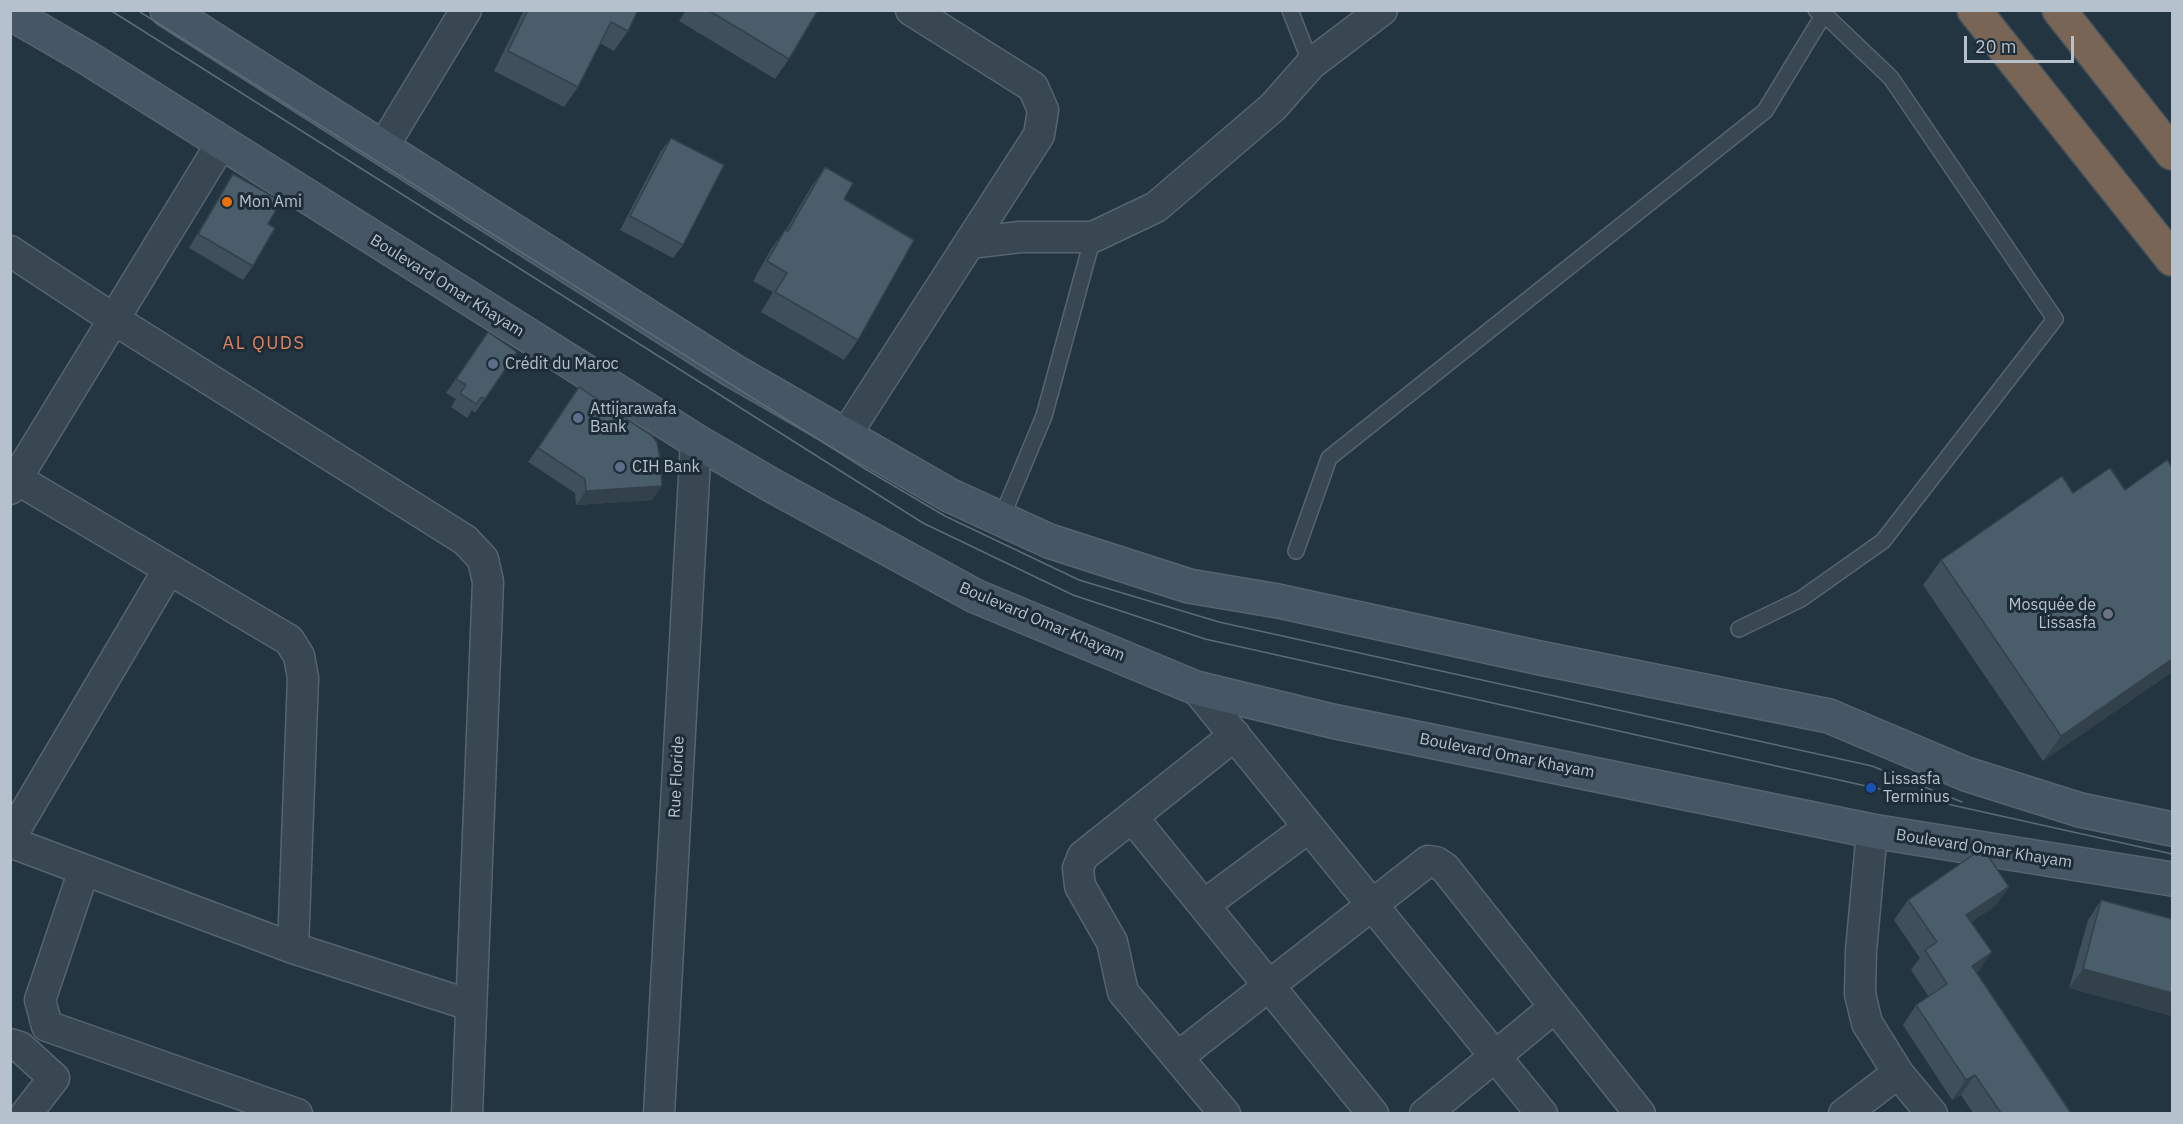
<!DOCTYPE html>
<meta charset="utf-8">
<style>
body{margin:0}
#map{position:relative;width:2183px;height:1124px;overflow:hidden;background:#243542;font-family:"IBM Plex Sans",sans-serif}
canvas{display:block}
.frame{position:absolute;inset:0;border:12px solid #b5c1cc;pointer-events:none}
.scale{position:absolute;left:1964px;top:36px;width:110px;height:27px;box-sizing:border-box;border:3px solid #b5c1cc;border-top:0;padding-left:8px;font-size:18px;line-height:21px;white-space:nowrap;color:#b5c1cc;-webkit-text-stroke:4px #1d2c37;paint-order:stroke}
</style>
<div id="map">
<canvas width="2183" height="1124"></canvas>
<div class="frame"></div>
<div class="scale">20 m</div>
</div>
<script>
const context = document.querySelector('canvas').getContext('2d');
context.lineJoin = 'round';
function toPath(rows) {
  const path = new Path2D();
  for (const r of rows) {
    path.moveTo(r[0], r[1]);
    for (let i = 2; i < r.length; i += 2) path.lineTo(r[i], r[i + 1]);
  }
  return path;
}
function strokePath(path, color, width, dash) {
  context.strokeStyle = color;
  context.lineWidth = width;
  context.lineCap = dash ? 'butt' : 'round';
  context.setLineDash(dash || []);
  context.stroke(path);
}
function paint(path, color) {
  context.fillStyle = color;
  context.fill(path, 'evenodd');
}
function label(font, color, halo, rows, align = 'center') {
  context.font = font + ' "IBM Plex Sans",sans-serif';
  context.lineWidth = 6;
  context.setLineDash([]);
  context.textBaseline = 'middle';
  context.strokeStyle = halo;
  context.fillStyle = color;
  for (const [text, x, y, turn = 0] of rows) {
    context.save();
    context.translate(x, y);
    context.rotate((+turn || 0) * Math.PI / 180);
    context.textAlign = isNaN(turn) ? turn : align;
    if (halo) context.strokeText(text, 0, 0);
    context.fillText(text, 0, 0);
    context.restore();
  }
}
const lane = toPath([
 [1290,10,1311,64],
 [1001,519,1044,416,1093,237],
 [1296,551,1329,458,1765,111,1824,14],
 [1739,629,1801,599,1883,541,2055,319,1891,78,1824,14,1816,10]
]);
const street = toPath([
 [383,147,466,10],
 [970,243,1020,237,1093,237,1156,207,1273,107,1311,64,1382,10],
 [10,251,115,320,465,540,483,559,488,582,467,1114],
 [845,436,1039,135,1043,110,1033,87,911,10],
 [10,475,289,640,299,656,303,678,293,948],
 [10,489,221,144],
 [1196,688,1542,1114],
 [1132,817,1373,1114],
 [1872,831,1861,951,1860,994,1867,1023,1898,1073,1932,1114],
 [10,838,169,569],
 [10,842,293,948,470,1005],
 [84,870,40,1000,47,1026,297,1114],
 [1204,905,1309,827],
 [10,1044,20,1047,54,1078,26,1114],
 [1178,1057,1428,861,1436,862,1445,868,1640,1114],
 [659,1114,696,441],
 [1225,1114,1123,992,1112,942,1080,886,1078,868,1083,856,1235,735],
 [1425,1114,1555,1007],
 [1844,1114,1898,1073]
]);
const secondary = toPath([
 [167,10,732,370,949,495,1049,541,1189,586,1278,601,1540,658,1829,716,1966,774,2080,810,2172,829],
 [10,13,86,57,696,441,773,486,975,596,1196,688,1332,721,1872,831,2172,879]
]);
const highway = toPath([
 [1974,10,2172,259],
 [2059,10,2172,153]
]);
strokePath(lane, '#56646f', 18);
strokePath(street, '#56646f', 33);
strokePath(secondary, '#56646f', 36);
strokePath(highway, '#43515c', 36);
strokePath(lane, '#384752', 15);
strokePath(street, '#384752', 30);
strokePath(secondary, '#465665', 33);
strokePath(highway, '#786555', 33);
strokePath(toPath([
 [110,10,923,523,1073,595,1205,639,2172,854],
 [137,10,867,470,945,516,1079,580,1219,622,1872,766,1962,802]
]), '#5a6b79', 1.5);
paint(toPath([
 [524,10,638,10,628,31,614,51,600,43,578,87,564,107,494,71],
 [686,10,818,10,789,59,775,79,679,21],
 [671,138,683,245,673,258,620,230,661,151],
 [825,167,844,199,858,340,844,360,761,312,773,292,753,281,771,249,785,230,786,230,811,187],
 [233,174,268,224,253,266,243,280,189,248,224,188],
 [488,332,517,352,475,413,472,410,467,418,451,407,456,399,446,393],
 [579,387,652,500,576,505,575,493,528,462],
 [1941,560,2172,672,2043,761,1923,585],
 [2009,887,1995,906,1971,922,1977,973,2071,1113,1973,1113,1961,1095,1952,1100,1903,1025,1916,1005,1929,997,1911,970,1920,958,1894,920,1908,900],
 [2101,900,2172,919,2172,1016,2069,988,2088,920]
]), '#3f505c');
paint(toPath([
 [662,486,652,500,576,505,586,491],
 [2172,659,2172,672,2043,761,2061,736],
 [2009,887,1995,906,1953,935,1966,915],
 [1992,952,1978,972,1959,985,1972,966],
 [2083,969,2172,993,2172,1016,2069,988],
 [1975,1075,1961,1095,1952,1100,1966,1080]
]), '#33414b');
const building = toPath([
 [528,10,638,10,628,31,611,22,578,87,508,51,528,10],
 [708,10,818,10,789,59,708,10],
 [671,138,724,165,683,245,630,216,671,138],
 [825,167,853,183,844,199,914,240,858,340,775,292,787,273,767,261,785,230,788,231,825,167],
 [233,174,281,201,268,224,275,228,253,266,198,234,233,174],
 [488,332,517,352,485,399,482,397,476,404,460,393,466,385,456,379,488,332],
 [579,387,652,436,657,442,660,458,662,486,586,491,585,479,538,448,579,387],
 [2167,460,2172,467,2172,659,2061,736,1941,560,2062,476,2073,493,2110,468,2125,490,2167,460],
 [1983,848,2009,887,1966,915,1992,952,1972,966,2071,1113,2001,1113,1975,1075,1966,1080,1916,1005,1947,984,1925,950,1937,942,1908,900,1983,848],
 [2101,900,2172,919,2172,993,2083,969,2101,900]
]);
paint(building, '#495d6b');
strokePath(building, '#33414b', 1.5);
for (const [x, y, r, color] of [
 [227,202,6,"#e8710a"],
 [493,364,6,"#5c6f8a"],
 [578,418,6,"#5c6f8a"],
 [620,467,6,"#5c6f8a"],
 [2108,614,6,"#6b7280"],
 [1871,788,6,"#1a4fb4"]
]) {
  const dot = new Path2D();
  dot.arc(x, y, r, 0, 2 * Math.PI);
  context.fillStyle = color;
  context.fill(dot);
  strokePath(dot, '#1d2c37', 2);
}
label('16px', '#b5c1cc', '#1d2c37', [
 ["Mon Ami",239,202],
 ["Crédit du Maroc",505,364],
 ["Attijarawafa",590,409],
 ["Bank",590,427],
 ["CIH Bank",632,467],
 ["Mosquée de",2096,605,"right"],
 ["Lissasfa",2096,623,"right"],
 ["Lissasfa",1883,779],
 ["Terminus",1883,797]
], 'left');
label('16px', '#b5c1cc', '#1d2c37', [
 ["Boulevard Omar Khayam",447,286,32],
 ["Boulevard Omar Khayam",1042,622,23],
 ["Boulevard Omar Khayam",1507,756,11],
 ["Rue Floride",677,777,-87],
 ["Boulevard Omar Khayam",1984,849,9]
]);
context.letterSpacing = '1.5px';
label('18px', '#dd835f', '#1d2c37', [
 ["AL QUDS",264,344]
]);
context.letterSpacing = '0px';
</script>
